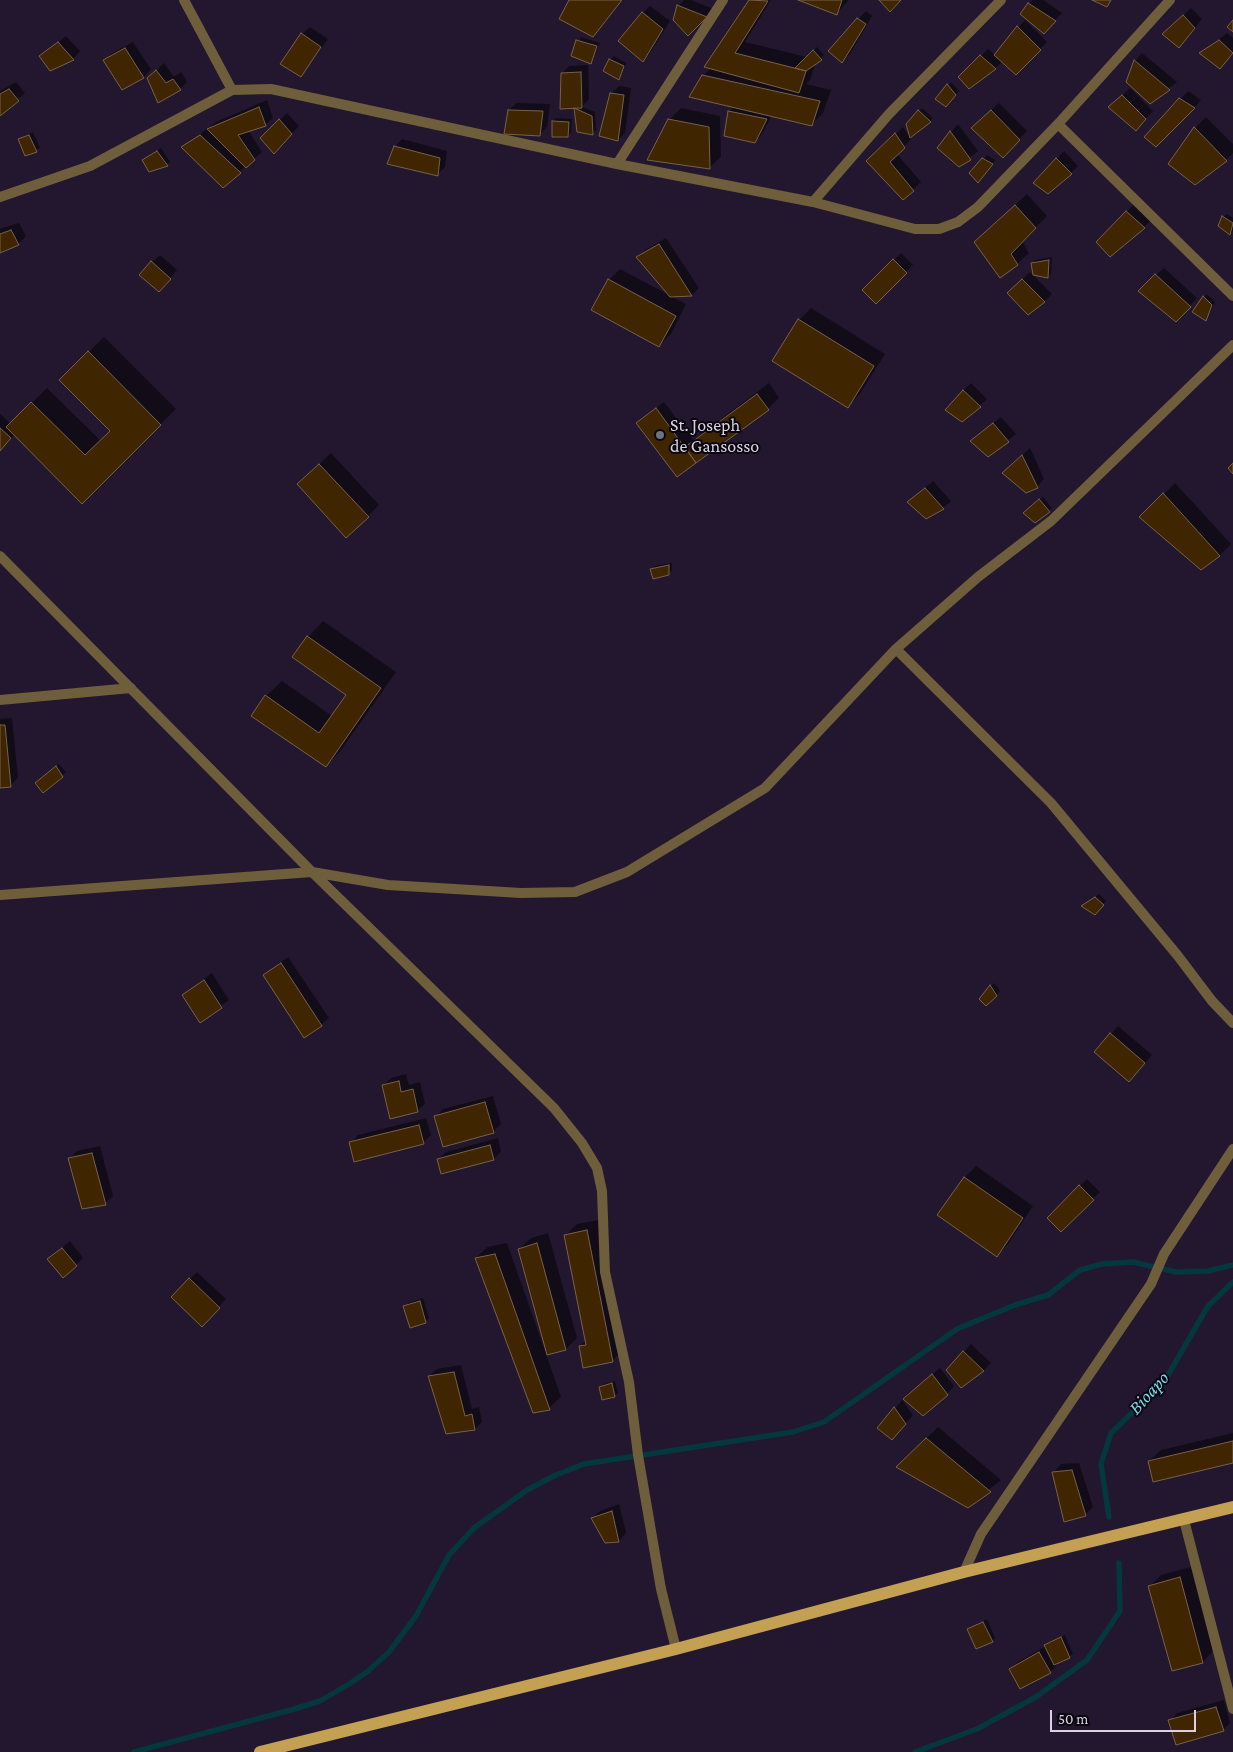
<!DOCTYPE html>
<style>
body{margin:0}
#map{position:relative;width:1233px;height:1752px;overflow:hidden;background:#22172f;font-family:"Crimson Pro",serif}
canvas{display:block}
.scale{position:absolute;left:1050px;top:1710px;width:146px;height:22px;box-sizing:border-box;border:2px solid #d8d2e2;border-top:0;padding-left:6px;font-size:15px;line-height:18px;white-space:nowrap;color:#d8d2e2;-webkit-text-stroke:4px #09060f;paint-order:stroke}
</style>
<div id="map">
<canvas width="1233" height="1752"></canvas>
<div class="scale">50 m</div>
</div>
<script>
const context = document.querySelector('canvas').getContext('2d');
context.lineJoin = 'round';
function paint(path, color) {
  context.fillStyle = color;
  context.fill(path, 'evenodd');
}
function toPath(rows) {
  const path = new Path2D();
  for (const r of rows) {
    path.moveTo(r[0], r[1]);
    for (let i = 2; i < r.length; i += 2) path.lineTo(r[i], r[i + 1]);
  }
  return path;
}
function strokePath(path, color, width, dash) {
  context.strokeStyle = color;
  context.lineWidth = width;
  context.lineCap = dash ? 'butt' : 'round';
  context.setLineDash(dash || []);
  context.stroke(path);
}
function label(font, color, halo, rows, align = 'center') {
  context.font = font + ' "Crimson Pro",serif';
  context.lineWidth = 4;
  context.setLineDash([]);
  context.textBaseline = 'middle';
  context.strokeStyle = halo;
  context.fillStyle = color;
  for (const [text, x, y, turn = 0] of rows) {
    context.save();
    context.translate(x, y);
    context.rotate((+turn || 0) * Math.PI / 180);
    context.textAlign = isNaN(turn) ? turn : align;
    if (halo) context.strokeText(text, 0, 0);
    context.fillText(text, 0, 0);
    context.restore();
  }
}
paint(toPath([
 [570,0,623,0,593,35],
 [684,0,691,0,713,9,688,34,674,20,679,5],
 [750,0,771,0,745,42,807,57,817,47,824,55,816,62,810,80,806,84,831,90,823,113,811,125,772,115,762,134,755,142,725,135,729,111,734,107,703,76,711,68,706,66],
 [801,0,849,0,836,14],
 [1032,0,1043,0,1062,13,1051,25,1022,14],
 [650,6,670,21,650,53,643,61,643,13],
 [1191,8,1202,19,1186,39,1164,34],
 [866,11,872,16,850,54,842,62,858,19],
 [1025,20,1047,42,1016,73,1003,61,995,68,960,77,988,49,995,55],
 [310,27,328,39,301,75,302,34],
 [1227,33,1233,38,1233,54,1220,67,1201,53],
 [66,36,80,51,73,59,51,69,41,56],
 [581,37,600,43,591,63,572,55],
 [133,42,151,69,144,77,123,88,105,60,112,53],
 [1142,53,1177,82,1150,103,1127,82,1135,61],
 [614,56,626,63,619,78,610,60],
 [164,63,174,77,181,72,187,82,180,89,149,78],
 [588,65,589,99,582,107,595,112,596,130,592,134,575,109,577,107,562,73,569,66],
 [16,82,25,93,0,114,0,91],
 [951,82,959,91,949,102,937,99],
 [619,86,631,88,625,133,618,140,611,94],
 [1130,88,1153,111,1136,129,1110,107],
 [1188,91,1201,100,1194,108,1146,136],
 [267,100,273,118,265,125,248,130,262,152,223,186,183,147,216,122],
 [517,103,550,104,547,127,539,135,509,110],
 [999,103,1027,131,1010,149,980,120],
 [681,108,720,116,721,157,709,168,669,120],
 [922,108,933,118,911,136,907,124],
 [287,113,299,126,274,152,262,138],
 [1206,117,1233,144,1233,153,1226,160,1195,128],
 [556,118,572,119,571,132,568,136,553,122],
 [958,124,978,151,959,165,939,147],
 [903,127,911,139,897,154,921,182,904,198,868,161],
 [33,132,40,148,26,154,19,139],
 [402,139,447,151,445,167,438,174,395,147],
 [161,148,170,162,150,171,143,160],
 [1064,151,1078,166,1071,173,1035,183],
 [987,155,995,160,981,178,971,173],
 [1027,194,1047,216,1022,241,1029,253,1017,264,987,230],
 [1134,204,1151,220,1144,227,1098,242],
 [1227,214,1233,218,1233,231,1230,234,1223,217],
 [19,223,26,236,19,243,0,252,0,229],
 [666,238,699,288,692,295,670,296,638,257,645,250],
 [901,253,913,265,876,302,864,290],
 [160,255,177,270,166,283,152,262],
 [1052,257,1051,274,1048,277,1032,263,1035,260],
 [1164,268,1197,298,1176,320,1147,283],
 [620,269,686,304,671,334,659,345,609,280],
 [1030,272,1052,294,1044,302,1008,293],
 [1207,294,1215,302,1206,319,1204,297],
 [811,308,885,354,859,395,848,406,774,360,799,320],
 [104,337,176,409,82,502,15,434,0,450,0,414,11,424,47,388,101,441,111,431,60,380],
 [769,383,779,398,768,409,677,476,638,423,664,402,693,440],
 [971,383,987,399,962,421,963,391],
 [1001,417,1016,434,988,455,980,434],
 [1030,448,1044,479,1037,487,1011,466],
 [331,453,379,505,368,516,310,473],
 [933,481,951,501,943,508,926,517,909,502],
 [1175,483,1231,544,1219,556,1141,517],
 [1043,497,1052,508,1049,511,1028,509],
 [672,563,672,570,668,574,652,570,655,566],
 [323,621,396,672,341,750,326,766,266,696,282,681,332,716,347,694,294,657,308,637],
 [12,718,18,778,10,786,0,787,0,719],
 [59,764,66,772,43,791,40,779],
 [1099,894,1106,901,1095,913,1083,906],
 [288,957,329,1018,321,1025,264,975],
 [212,973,229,1000,200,1021,183,995],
 [994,983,1000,991,986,1005,981,999],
 [1118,1026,1152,1055,1137,1072,1096,1051],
 [406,1074,409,1085,420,1082,425,1104,417,1111,384,1085,391,1078],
 [493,1096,501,1124,493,1132,436,1117,443,1109],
 [426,1118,431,1135,423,1143,351,1143,358,1135],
 [498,1138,501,1151,494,1159,438,1159,446,1152],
 [100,1146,113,1196,105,1203,69,1159,77,1151],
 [976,1166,1033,1206,1008,1244,997,1256,939,1215,965,1177],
 [1087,1179,1100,1192,1061,1231,1049,1218],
 [598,1220,624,1349,612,1361,580,1346,586,1340,566,1235,577,1224],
 [548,1233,577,1338,566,1349,546,1354,561,1397,549,1408,476,1258,487,1247,507,1243,545,1351,547,1351,519,1249,531,1238],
 [70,1241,83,1258,76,1265,49,1259],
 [197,1272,226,1299,202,1325,172,1297],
 [423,1298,429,1318,425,1322,405,1306,408,1303],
 [971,1344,991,1363,983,1371,948,1370],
 [461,1365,472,1409,479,1407,482,1422,475,1429,429,1376,437,1369],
 [940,1368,954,1386,947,1394,912,1392],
 [615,1381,618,1393,614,1396,600,1387,604,1384],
 [902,1400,913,1415,899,1431,879,1428],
 [938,1427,1001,1480,968,1506,898,1466],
 [1233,1433,1233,1461,1149,1461,1161,1450],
 [1079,1463,1093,1507,1085,1515,1054,1472,1061,1464],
 [619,1504,626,1533,619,1541,606,1542,592,1518,600,1511],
 [1191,1567,1214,1650,1203,1662,1150,1586,1161,1575],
 [987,1619,995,1638,992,1641,969,1629],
 [1065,1635,1073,1654,1057,1662,1058,1664,1050,1672,1011,1669,1018,1662,1046,1646,1049,1642],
 [1224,1700,1230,1723,1223,1730,1170,1721,1177,1713]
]), '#0007');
strokePath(toPath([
 [1109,1517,1101,1464,1111,1433,1164,1382,1208,1306,1233,1282],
 [134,1752,291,1710,320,1701,349,1684,367,1672,389,1652,416,1616,449,1555,474,1528,527,1490,556,1475,584,1464,793,1432,824,1422,957,1329,1015,1305,1048,1295,1080,1270,1102,1264,1133,1262,1176,1272,1208,1271,1233,1265],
 [915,1752,977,1729,1036,1697,1087,1660,1120,1611,1119,1563]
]), '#04373e', 5.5);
const building = toPath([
 [569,0,622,0,593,37,559,19,569,0],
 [749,0,768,1,735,53,806,71,799,93,704,67,749,0],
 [798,0,842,0,837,15,798,0],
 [879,0,901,0,890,12,879,0],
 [1092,0,1111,0,1107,7,1092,0],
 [1028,3,1056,21,1044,34,1020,14,1028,3],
 [677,5,707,17,688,36,673,20,677,5],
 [642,12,663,29,643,62,618,41,642,12],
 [1183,15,1195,28,1179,48,1162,34,1183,15],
 [857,18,866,24,842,63,828,51,857,18],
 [1233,20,1233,32,1227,27,1233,20],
 [1017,26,1041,50,1016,75,994,55,1017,26],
 [301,33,321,47,301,77,280,64,301,33],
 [576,40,597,46,591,64,571,56,576,40],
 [1219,40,1233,53,1220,69,1199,53,1219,40],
 [58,42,74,60,50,71,39,56,58,42],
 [125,48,144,78,122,90,103,60,125,48],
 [813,50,822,60,806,71,795,68,813,50],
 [980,55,996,69,969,89,958,77,980,55],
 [609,59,624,66,619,80,603,71,609,59],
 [1134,60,1170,90,1150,104,1126,82,1134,60],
 [156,70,166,83,173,79,181,90,158,103,147,78,156,70],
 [581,72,582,108,560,109,561,73,581,72],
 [702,75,820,101,812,126,689,97,702,75],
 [947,84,956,95,946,107,935,99,947,84],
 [9,89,19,101,0,116,0,94,9,89],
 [610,93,624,95,618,141,599,136,610,93],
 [1122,95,1146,119,1136,131,1108,107,1122,95],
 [1179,98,1195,108,1156,147,1144,137,1179,98],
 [259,107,266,126,238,135,255,160,246,168,207,129,259,107],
 [574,108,592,116,593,135,577,132,574,108],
 [508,110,543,111,540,136,504,134,508,110],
 [918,110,931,122,910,138,906,124,918,110],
 [991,110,1020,140,1003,158,971,128,991,110],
 [728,111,767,119,755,143,724,136,728,111],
 [279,119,292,134,274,154,260,138,279,119],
 [668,119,709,127,710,169,647,160,668,119],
 [552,121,569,122,568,137,552,137,552,121],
 [1194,127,1227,161,1195,185,1168,164,1194,127],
 [950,131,971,160,959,167,937,148,950,131],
 [895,133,905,148,890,162,914,191,903,200,866,161,895,133],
 [29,135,37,152,25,156,18,139,29,135],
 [200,135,241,173,223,188,181,147,200,135],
 [394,146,440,158,438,176,387,164,394,146],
 [157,151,168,166,149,172,142,160,157,151],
 [982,158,993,164,978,183,969,173,982,158],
 [1056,158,1072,174,1048,194,1033,183,1056,158],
 [1015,205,1036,228,1011,254,1018,265,1000,278,974,242,1015,205],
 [1126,211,1145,228,1110,257,1096,242,1126,211],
 [1222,216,1233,223,1230,235,1218,226,1222,216],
 [11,230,19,245,0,253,0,234,11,230],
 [659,244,692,296,670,297,636,257,659,244],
 [893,259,907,273,876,304,862,290,893,259],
 [1049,260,1048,278,1033,275,1031,263,1049,260],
 [151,261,171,279,159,292,139,275,151,261],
 [1155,274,1191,307,1176,322,1138,291,1155,274],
 [608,279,676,316,659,347,591,310,608,279],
 [1022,279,1045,302,1028,315,1007,293,1022,279],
 [1203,296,1212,305,1206,321,1192,312,1203,296],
 [798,319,874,366,848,408,772,361,798,319],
 [88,351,161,425,82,504,6,427,31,402,85,455,110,431,59,380,88,351],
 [963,390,981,407,962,422,945,410,963,390],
 [757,394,769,410,696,463,685,447,757,394],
 [656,408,696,463,677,477,636,423,656,408],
 [993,423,1009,442,988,457,970,441,993,423],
 [0,428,11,438,0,451,0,428],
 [1022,455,1038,488,1026,493,1002,473,1022,455],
 [1233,463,1233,474,1228,468,1233,463],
 [319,464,369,517,346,538,297,484,319,464],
 [925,488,944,509,926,519,907,502,925,488],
 [1163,493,1220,556,1201,570,1139,517,1163,493],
 [1039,499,1050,512,1035,523,1023,513,1039,499],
 [669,565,669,575,653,579,650,569,669,565],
 [307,636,381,688,326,767,251,716,265,695,319,733,346,695,292,657,307,636],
 [0,725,5,725,11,787,0,788,0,725],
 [56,766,63,777,43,793,35,783,56,766],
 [1095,897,1104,905,1095,915,1081,906,1095,897],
 [281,963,322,1026,304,1038,263,975,281,963],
 [204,980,222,1008,200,1023,182,995,204,980],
 [990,985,997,996,986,1006,979,999,990,985],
 [1110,1033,1145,1063,1129,1082,1094,1052,1110,1033],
 [399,1081,401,1092,413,1089,418,1112,390,1119,382,1085,399,1081],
 [485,1102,494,1133,443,1147,434,1116,485,1102],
 [419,1125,424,1144,354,1162,349,1142,419,1125],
 [490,1145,494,1160,441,1174,437,1159,490,1145],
 [92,1153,106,1205,82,1209,68,1158,92,1153],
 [964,1177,1023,1218,997,1257,937,1215,964,1177],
 [1079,1185,1094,1200,1061,1232,1047,1218,1079,1185],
 [587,1230,613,1362,583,1368,579,1346,586,1345,564,1235,587,1230],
 [537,1243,566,1350,547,1355,518,1249,537,1243],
 [62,1248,77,1266,63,1278,47,1259,62,1248],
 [495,1254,550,1410,533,1413,475,1258,495,1254],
 [189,1278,220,1308,202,1327,171,1297,189,1278],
 [420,1301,426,1323,410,1328,403,1306,420,1301],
 [963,1351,984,1371,961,1388,946,1370,963,1351],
 [454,1372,465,1416,472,1414,475,1430,446,1434,428,1376,454,1372],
 [932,1374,948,1395,923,1416,903,1399,932,1374],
 [612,1383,615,1397,602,1400,599,1387,612,1383],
 [894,1407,906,1424,892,1440,877,1428,894,1407],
 [926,1438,991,1492,968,1508,896,1467,926,1438],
 [1233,1441,1233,1463,1153,1482,1148,1461,1233,1441],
 [1072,1470,1086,1516,1064,1522,1052,1472,1072,1470],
 [612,1511,619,1542,605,1543,591,1518,612,1511],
 [1180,1577,1203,1663,1172,1671,1148,1586,1180,1577],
 [983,1622,993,1642,976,1649,967,1629,983,1622],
 [1061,1637,1070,1658,1054,1665,1044,1645,1061,1637],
 [1039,1652,1051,1673,1020,1689,1009,1669,1039,1652],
 [1216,1707,1224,1731,1176,1745,1168,1720,1216,1707]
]);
paint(building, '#3f2500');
strokePath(building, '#776249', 1);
strokePath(toPath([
 [184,0,232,90],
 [1058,124,1233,296],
 [617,164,723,0],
 [0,197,90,166,232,90,271,89,617,164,813,202,915,229,939,229,958,222,978,207,1058,124,1170,0],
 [813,202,889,114,1001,0],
 [0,556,312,872,554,1108,582,1143,597,1168,602,1191,605,1272,629,1382,638,1455,661,1589,676,1649],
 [896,649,1051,803,1178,956,1212,1001,1233,1023],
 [0,700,131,688],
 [0,895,312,872,388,885,521,893,575,892,627,872,765,788,896,649,978,577,1051,521,1233,345],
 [1184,1520,1233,1709]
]), '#6f5e3b', 10);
strokePath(toPath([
 [964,1572,981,1534,1151,1284,1164,1254,1233,1149]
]), '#6f5e3b', 10);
strokePath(toPath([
 [260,1752,676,1649,964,1572,1233,1507]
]), '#c3a052', 12);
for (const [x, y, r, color] of [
 [660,435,5,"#6b7280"]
]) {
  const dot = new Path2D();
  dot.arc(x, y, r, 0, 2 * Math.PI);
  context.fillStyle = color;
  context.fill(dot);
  strokePath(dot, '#09060f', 2);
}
label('18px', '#d8d2e2', '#09060f', [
 ["St. Joseph",670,425],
 ["de Gansosso",670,446]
], 'left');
label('italic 19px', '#78d8e9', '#09060f', [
 ["Bioapo",1149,1393,-48]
]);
</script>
